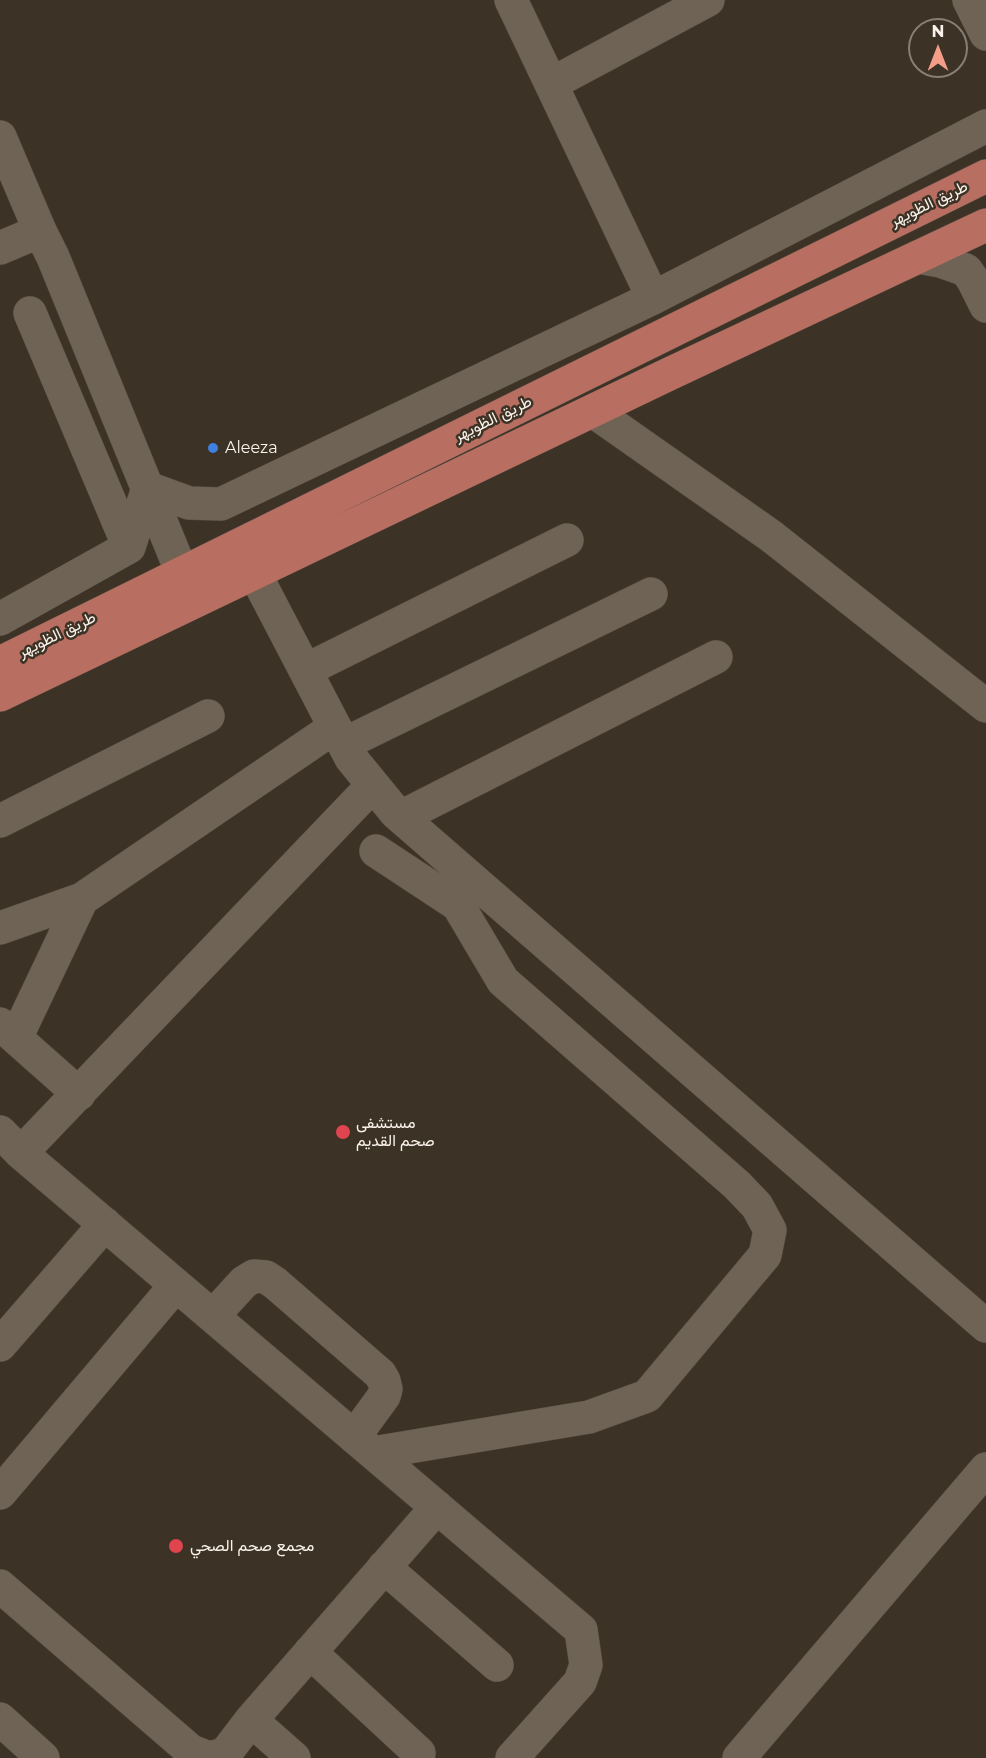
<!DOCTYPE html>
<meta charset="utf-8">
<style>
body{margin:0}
#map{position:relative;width:986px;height:1758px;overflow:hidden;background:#3c3225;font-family:Montserrat,sans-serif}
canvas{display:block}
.north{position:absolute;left:908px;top:18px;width:60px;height:60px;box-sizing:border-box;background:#3c3225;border:2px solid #887f74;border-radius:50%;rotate:0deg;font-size:16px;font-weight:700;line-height:24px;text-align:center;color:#faf3eb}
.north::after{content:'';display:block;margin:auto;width:21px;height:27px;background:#f49e89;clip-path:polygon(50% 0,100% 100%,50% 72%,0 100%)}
</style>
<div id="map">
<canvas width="986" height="1758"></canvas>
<div class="north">N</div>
</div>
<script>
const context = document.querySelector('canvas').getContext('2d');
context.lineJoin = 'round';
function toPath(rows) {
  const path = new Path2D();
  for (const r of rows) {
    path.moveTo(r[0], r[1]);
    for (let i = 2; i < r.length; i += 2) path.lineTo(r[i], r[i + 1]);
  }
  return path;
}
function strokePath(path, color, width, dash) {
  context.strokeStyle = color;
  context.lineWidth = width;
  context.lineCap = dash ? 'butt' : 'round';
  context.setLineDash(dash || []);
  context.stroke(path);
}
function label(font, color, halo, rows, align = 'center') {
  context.font = font + ' Montserrat,Vazirmatn,sans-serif';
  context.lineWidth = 5;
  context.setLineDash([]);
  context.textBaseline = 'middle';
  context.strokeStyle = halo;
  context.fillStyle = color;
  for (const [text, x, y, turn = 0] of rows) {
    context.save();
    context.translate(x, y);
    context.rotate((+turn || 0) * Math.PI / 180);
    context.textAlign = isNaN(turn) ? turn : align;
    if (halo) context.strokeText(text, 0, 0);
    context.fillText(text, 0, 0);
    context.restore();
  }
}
const minor = toPath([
 [511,0,653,298],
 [969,0,986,34],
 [551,84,708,0],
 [0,137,40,231,53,257,182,573],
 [0,248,40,231],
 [918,257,940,261,966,270,973,280,986,306],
 [30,313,129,547],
 [593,411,771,536,986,706],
 [255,574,351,758,396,813,986,1326],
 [0,619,129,547,148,488,189,503,221,504,653,298,986,126],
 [306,670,567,540],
 [344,744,651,594],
 [401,817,716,657],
 [0,821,208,716],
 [0,928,82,899,335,727],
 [0,1024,79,1094],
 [16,1038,82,899],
 [0,1132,21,1153,581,1630,586,1665,580,1682,512,1758],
 [21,1153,373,785],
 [213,1316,244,1282,254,1276,266,1277,275,1283,380,1374,384,1381,386,1389,384,1396,354,1437],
 [0,1345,105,1224],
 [373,1453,589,1417,647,1396,765,1255,770,1230,757,1206,737,1185,503,981,458,905,376,851],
 [0,1493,176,1285],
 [384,1567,497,1665],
 [0,1586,191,1751,209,1758,225,1754,251,1720,294,1758],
 [310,1652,419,1753],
 [0,1719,43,1758],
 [251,1720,437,1507],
 [739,1758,986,1469]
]);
const major = toPath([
 [0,663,986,176],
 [0,695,667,375,986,225]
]);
strokePath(minor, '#574d43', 34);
strokePath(major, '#574d43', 34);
strokePath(minor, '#6f6356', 33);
strokePath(major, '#b86e60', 33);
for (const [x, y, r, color] of [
 [213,448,6,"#3f7fe0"],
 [343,1132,8,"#e0444e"],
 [176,1546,8,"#e0444e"]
]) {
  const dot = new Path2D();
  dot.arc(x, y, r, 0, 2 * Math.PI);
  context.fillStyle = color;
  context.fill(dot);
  strokePath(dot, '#3c3225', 2);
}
label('16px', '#faf3eb', '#3c3225', [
 ["طريق الظويهر",929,204,-26],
 ["طريق الظويهر",493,419,-26],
 ["طريق الظويهر",57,635,-26]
]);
label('16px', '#faf3eb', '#3c3225', [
 ["Aleeza",225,448],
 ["مستشفى",356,1123],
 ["صحم القديم",356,1141],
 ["مجمع صحم الصحي",190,1546]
], 'left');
</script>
